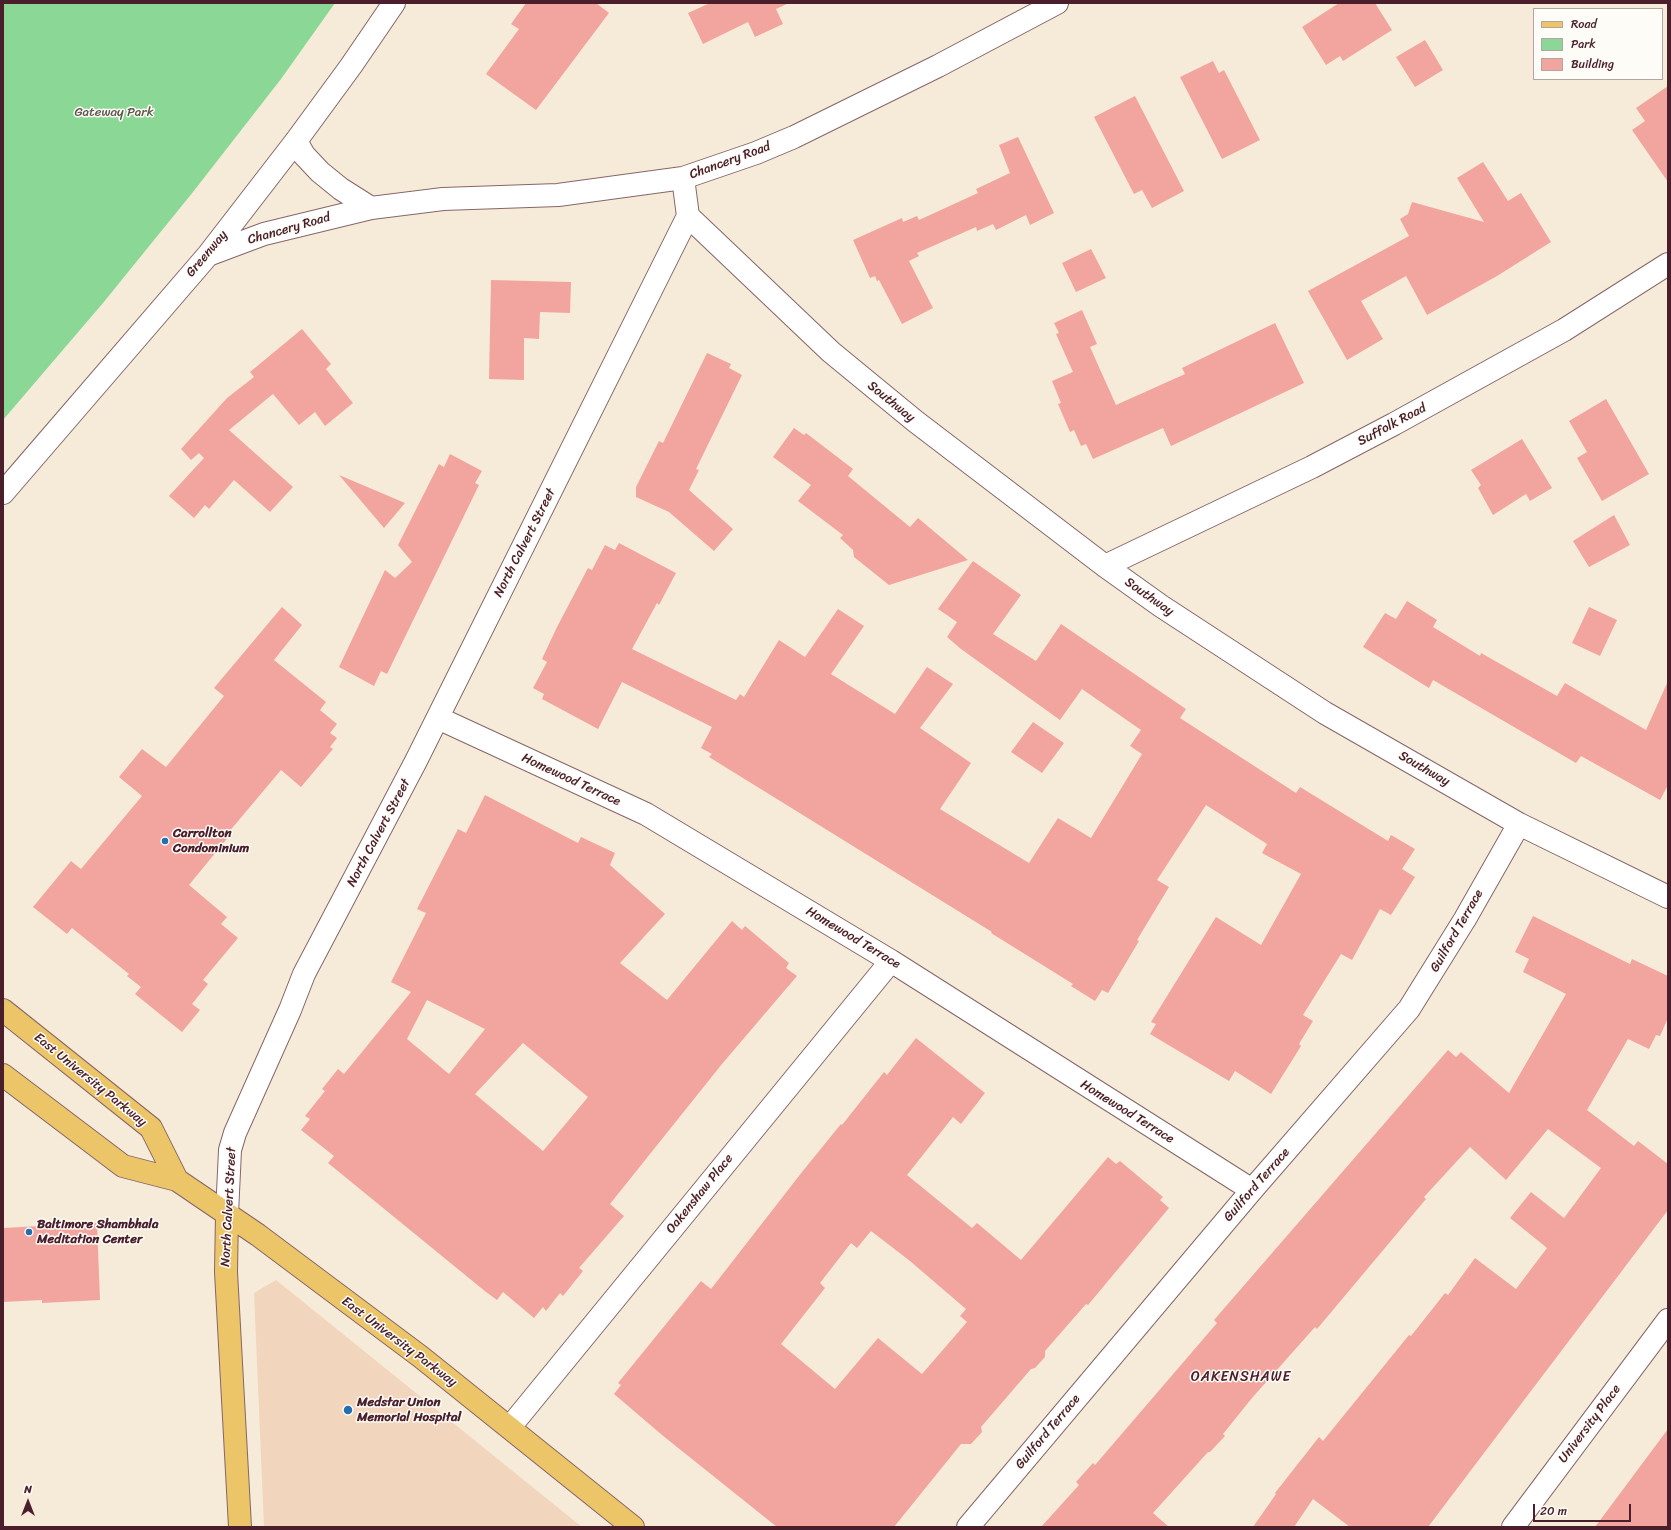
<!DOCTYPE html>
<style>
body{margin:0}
#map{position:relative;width:1671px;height:1530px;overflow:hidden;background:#f6ebd8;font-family:Sriracha,sans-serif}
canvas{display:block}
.frame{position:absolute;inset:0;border:4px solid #4a1f2b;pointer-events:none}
.legend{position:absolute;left:1533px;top:8px;width:130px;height:72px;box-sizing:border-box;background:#fdfcf7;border:1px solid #b5a4a5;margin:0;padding:5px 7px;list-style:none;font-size:12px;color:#4a1f2b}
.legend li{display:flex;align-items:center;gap:8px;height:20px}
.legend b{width:20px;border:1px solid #b5a4a5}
.north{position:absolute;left:8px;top:1482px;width:40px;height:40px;-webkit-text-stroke:3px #fdfcf7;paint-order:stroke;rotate:0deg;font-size:11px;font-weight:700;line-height:16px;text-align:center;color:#4a1f2b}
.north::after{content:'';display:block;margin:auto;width:14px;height:18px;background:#4a1f2b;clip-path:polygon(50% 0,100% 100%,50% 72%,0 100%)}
.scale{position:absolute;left:1533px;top:1504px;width:98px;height:18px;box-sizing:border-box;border:2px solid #4a1f2b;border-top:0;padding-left:5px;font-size:12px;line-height:14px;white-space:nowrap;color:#4a1f2b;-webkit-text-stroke:3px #fdfcf7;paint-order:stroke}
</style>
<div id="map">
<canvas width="1671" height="1530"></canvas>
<div class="frame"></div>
<ul class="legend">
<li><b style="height:5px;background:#edc569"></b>Road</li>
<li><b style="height:11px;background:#8bd896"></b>Park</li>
<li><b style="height:11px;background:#f2a59f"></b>Building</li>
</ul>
<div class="north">N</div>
<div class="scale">20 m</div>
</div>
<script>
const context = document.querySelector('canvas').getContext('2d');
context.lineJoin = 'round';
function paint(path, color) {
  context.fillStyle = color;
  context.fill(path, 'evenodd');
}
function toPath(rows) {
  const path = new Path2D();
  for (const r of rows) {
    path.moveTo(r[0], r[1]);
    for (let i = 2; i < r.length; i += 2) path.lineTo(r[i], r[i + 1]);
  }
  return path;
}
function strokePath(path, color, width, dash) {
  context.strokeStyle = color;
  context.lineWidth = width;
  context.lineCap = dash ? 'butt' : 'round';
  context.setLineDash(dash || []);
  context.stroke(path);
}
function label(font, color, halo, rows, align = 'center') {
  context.font = font + ' Sriracha,sans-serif';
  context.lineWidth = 3;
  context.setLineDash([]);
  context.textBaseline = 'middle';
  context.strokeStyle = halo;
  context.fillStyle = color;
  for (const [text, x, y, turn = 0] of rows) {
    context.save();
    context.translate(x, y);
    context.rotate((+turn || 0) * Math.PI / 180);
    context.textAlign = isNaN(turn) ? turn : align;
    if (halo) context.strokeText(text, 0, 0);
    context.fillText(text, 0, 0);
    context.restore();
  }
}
paint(toPath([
 [276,1280,582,1527,264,1527,254,1293]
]), '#f2d5bd');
paint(toPath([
 [3,3,335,3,281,79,193,192,103,303,3,420]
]), '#8bd896');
paint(toPath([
 [526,3,596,3,609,13,536,110,486,74,519,29,511,24],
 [710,3,789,3,776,9,783,24,755,37,748,22,703,44,688,13],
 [1339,3,1375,3,1392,30,1343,61,1340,56,1326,65,1302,27],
 [1425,40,1443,70,1415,87,1396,57],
 [1213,61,1219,73,1224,70,1260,140,1222,159,1180,77],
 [1668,86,1668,182,1632,130,1645,121,1636,108],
 [1135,96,1184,191,1152,208,1142,190,1134,194,1094,117],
 [1018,137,1054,213,1030,225,1026,215,996,230,993,224,977,231,976,227,917,253,919,256,909,261,933,308,902,324,879,280,877,281,875,276,870,278,853,240,902,218,903,222,917,216,919,220,978,193,976,189,1010,173,999,145],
 [1483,162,1508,201,1521,193,1551,242,1497,276,1427,315,1406,276,1361,301,1383,339,1347,360,1308,291,1409,236,1400,219,1408,214,1412,202,1484,222,1457,178],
 [1091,249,1106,278,1076,292,1062,263],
 [491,280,571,282,570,313,540,312,539,339,524,338,524,380,489,379],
 [1082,310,1097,344,1090,347,1116,405,1185,374,1182,368,1275,323,1304,383,1171,446,1163,428,1093,459,1086,444,1081,446,1074,430,1070,432,1058,404,1061,403,1052,381,1073,372,1056,334,1059,333,1054,323],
 [302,329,331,364,326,369,353,403,325,426,315,412,299,425,273,394,229,430,293,487,270,512,234,480,209,509,205,505,194,518,169,496,204,458,199,453,191,460,181,449,227,398,254,377,250,372],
 [707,353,731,364,729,368,742,375,696,469,699,470,689,490,733,529,714,551,669,512,636,497,636,487,659,441,663,443],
 [1606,399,1649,474,1602,501,1577,458,1587,452,1569,421],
 [794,428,804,435,806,433,853,469,848,476,910,527,918,518,968,560,889,585,854,557,853,550,840,538,843,535,798,501,811,485,773,457],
 [1522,439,1552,488,1530,501,1526,494,1493,515,1478,488,1481,485,1471,470],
 [450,454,482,471,475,483,479,485,387,674,381,671,374,686,339,667,385,570,395,578,412,562,398,545,439,464,444,467],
 [339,475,405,503,384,528],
 [1614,515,1630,545,1589,567,1573,541],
 [619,543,676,573,659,605,657,603,632,649,736,700,740,694,744,697,779,640,805,657,838,609,864,626,831,674,895,714,927,667,953,684,920,728,971,763,940,809,1029,863,1058,818,1091,838,1142,754,1130,746,1141,730,1082,689,1060,720,961,649,947,637,957,622,938,609,973,561,1021,595,993,634,1036,661,1061,624,1186,709,1180,718,1296,793,1300,787,1388,841,1391,835,1415,849,1402,869,1415,877,1391,915,1380,909,1352,960,1341,954,1303,1015,1313,1021,1299,1044,1301,1046,1271,1094,1235,1071,1229,1081,1150,1034,1156,1024,1151,1022,1216,917,1261,945,1301,874,1262,853,1267,844,1206,805,1157,880,1169,887,1137,940,1139,941,1108,993,1102,990,1095,1001,1071,986,1073,984,991,933,992,932,709,757,712,754,701,748,712,727,622,682,598,729,542,699,544,694,533,688,547,662,542,659,557,627,588,568,592,570,605,545,615,550],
 [1407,601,1437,620,1433,627,1480,656,1481,653,1557,696,1565,683,1646,730,1668,681,1668,785,1660,800,1581,756,1576,763,1433,680,1429,688,1363,647,1385,613,1396,619],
 [282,607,302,625,274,660,326,702,320,710,337,724,330,733,337,738,330,747,333,749,301,787,281,770,228,833,230,835,189,885,227,917,221,924,238,938,203,980,208,984,192,1004,200,1010,182,1032,135,994,141,987,127,976,129,974,72,928,67,934,33,907,71,861,81,869,142,796,119,777,142,749,166,767,224,696,214,688],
 [1589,607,1617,620,1600,656,1572,643],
 [1033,722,1064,743,1042,773,1011,752],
 [485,795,578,843,581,837,615,853,610,865,665,914,620,963,667,1000,732,921,742,930,745,926,789,963,786,968,797,976,722,1064,610,1204,624,1216,579,1268,583,1271,563,1296,560,1293,546,1311,543,1307,534,1318,503,1292,497,1300,486,1292,328,1163,334,1156,301,1130,310,1119,305,1116,325,1091,322,1089,338,1069,344,1074,411,992,391,982,426,913,417,909,458,829,466,833],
 [427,1000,485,1029,449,1074,407,1039],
 [523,1043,588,1097,543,1151,475,1094],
 [1533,916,1630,964,1632,959,1668,976,1668,1018,1660,1036,1656,1035,1649,1049,1628,1039,1587,1110,1634,1146,1638,1141,1668,1164,1668,1210,1428,1527,1350,1527,1313,1499,1294,1527,1253,1527,1276,1494,1275,1493,1319,1437,1323,1441,1409,1335,1411,1336,1445,1293,1448,1295,1475,1258,1516,1289,1547,1248,1510,1218,1531,1192,1564,1218,1601,1168,1548,1129,1506,1180,1470,1147,1424,1197,1426,1199,1317,1329,1315,1327,1252,1398,1223,1434,1225,1436,1210,1452,1208,1452,1153,1513,1169,1527,1041,1527,1079,1485,1076,1482,1093,1463,1095,1465,1217,1323,1214,1320,1448,1050,1456,1057,1461,1052,1509,1093,1566,994,1523,972,1529,959,1515,952],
 [916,1038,985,1093,961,1124,953,1117,907,1175,972,1228,977,1223,1021,1260,1108,1157,1116,1164,1120,1161,1163,1197,1160,1200,1169,1208,1088,1305,1086,1304,1045,1351,1045,1357,1035,1368,1031,1369,981,1427,982,1432,971,1444,961,1444,894,1527,777,1527,662,1435,614,1394,621,1385,618,1383,701,1281,711,1289,802,1172,841,1124,842,1125,884,1072,887,1075],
 [871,1231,910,1261,966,1309,960,1316,967,1322,922,1374,878,1338,835,1389,781,1344,825,1288,820,1283,851,1243,857,1248],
 [97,1223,100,1300,42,1303,42,1300,3,1302,3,1228],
 [1668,1429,1668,1527,1595,1527]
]), '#f2a59f');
const minor = toPath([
 [296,141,304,155,320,172,341,189,371,208],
 [688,216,831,352,915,421,1105,566,1161,606,1325,713,1519,824,1668,897],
 [208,255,264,234,371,208,443,199,558,195,683,178,756,153,794,137,938,66,1057,3],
 [3,493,208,255,296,141,351,66,394,3],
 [1105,566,1312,467,1394,424,1564,330,1668,264],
 [438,718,646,814,891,961,1252,1190],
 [227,1214,230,1150,235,1133,290,1010,304,974,416,761,688,216,683,178],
 [510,1427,891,961],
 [968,1527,1252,1190,1409,1009,1465,919,1519,824],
 [1513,1527,1668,1320]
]);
const major = toPath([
 [3,1010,151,1128,177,1180],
 [3,1075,123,1166,177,1180,258,1235,421,1357,633,1527],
 [227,1214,226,1272,240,1527]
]);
strokePath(minor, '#866668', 24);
strokePath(major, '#866668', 24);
strokePath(minor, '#fff', 22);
strokePath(major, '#edc569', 22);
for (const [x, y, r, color] of [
 [165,841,4,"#1f6fb2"],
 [29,1232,4,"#1f6fb2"],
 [348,1410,5,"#1f6fb2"]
]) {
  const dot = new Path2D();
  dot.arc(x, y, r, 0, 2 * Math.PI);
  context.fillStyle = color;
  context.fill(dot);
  strokePath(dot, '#fdfcf7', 1.5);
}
label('13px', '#5e564b', '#fdfcf7', [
 ["Gateway Park",114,113]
]);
label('13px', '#4a1f2b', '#fdfcf7', [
 ["Chancery Road",730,161,-20],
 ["Chancery Road",289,229,-16],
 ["Greenway",207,254,-50],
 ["Southway",891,402,39],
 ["Suffolk Road",1392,425,-28],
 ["North Calvert Street",525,543,-63],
 ["Southway",1149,597,35],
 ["Southway",1424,769,30],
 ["Homewood Terrace",571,780,25],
 ["North Calvert Street",379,833,-62],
 ["Guilford Terrace",1457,931,-60],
 ["Homewood Terrace",853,938,31],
 ["East University Parkway",90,1080,39],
 ["Homewood Terrace",1127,1112,32],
 ["Guilford Terrace",1257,1185,-49],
 ["Oakenshaw Place",700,1194,-51],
 ["North Calvert Street",229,1207,-87],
 ["East University Parkway",399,1342,37],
 ["University Place",1590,1424,-53],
 ["Guilford Terrace",1048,1432,-50]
]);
label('bold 13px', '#4a1f2b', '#fdfcf7', [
 ["Carrollton",173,834],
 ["Condominium",173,849],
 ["Baltimore Shambhala",37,1225],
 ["Meditation Center",37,1240],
 ["Medstar Union",357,1403],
 ["Memorial Hospital",357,1418]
], 'left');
context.letterSpacing = '1px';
label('14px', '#4a1f2b', '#fdfcf7', [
 ["OAKENSHAWE",1241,1377]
]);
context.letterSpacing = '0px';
</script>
